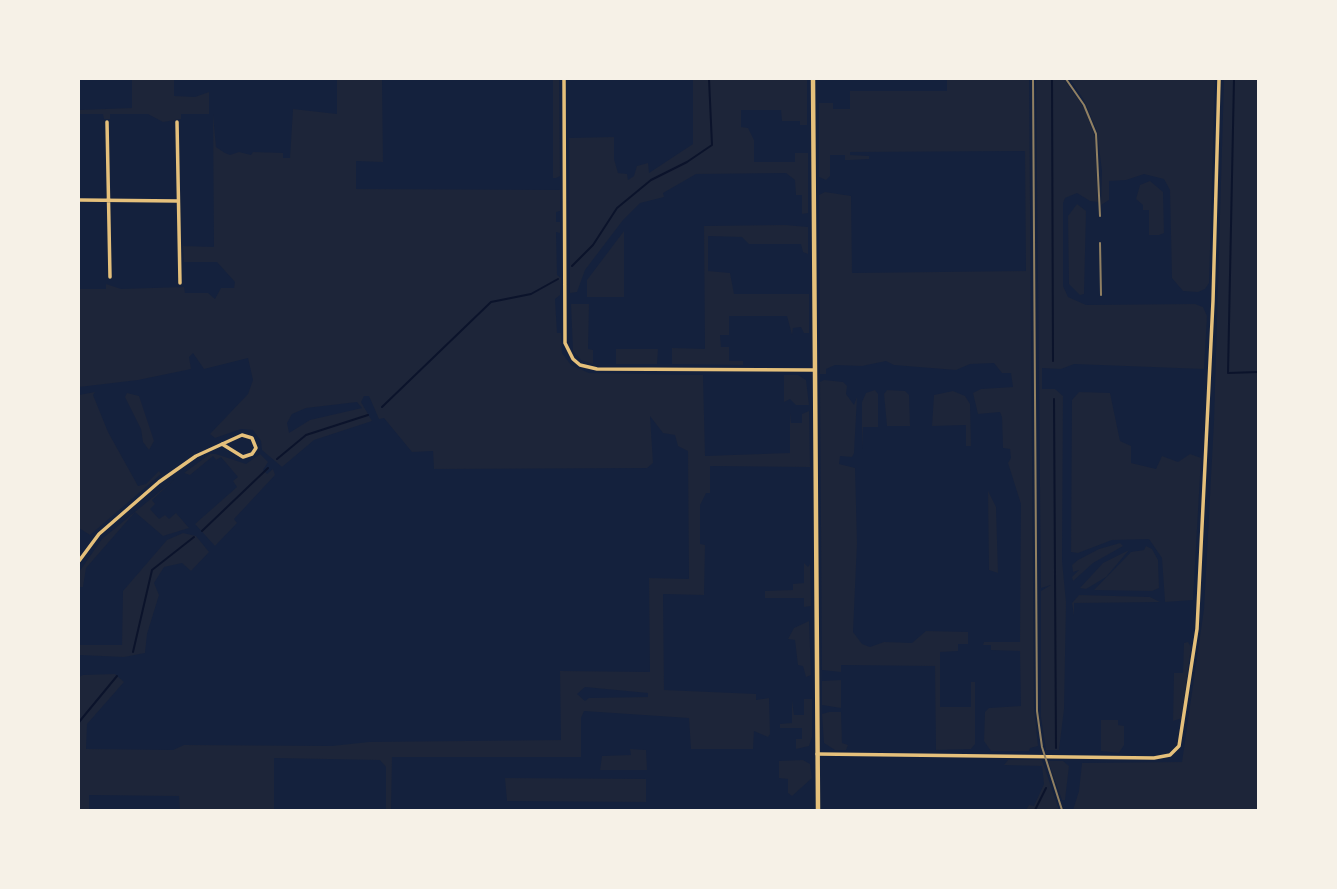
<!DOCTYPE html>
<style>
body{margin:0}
#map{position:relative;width:1337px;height:889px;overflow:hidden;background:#14213d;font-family:Signika,sans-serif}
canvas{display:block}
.frame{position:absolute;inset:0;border:80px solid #f6f1e7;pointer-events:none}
</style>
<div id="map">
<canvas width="1337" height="889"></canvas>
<div class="frame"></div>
</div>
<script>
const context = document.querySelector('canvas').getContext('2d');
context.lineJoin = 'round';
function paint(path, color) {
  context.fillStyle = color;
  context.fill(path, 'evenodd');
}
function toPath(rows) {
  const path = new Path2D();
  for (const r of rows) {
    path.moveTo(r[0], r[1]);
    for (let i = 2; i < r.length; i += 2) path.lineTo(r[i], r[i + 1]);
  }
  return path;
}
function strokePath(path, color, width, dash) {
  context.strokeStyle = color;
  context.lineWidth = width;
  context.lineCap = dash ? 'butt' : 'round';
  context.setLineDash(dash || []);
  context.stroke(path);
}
paint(toPath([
 [132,79,174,79,174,96,195,97,209,92,209,114,181,114,181,119,163,122,148,114,110,114,110,119,104,119,103,114,79,114,79,110,132,108],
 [337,79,382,79,383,162,356,161,356,189,560,190,560,211,556,212,556,222,560,222,560,233,556,232,557,275,561,278,560,295,555,299,557,333,561,333,562,353,571,365,589,373,703,375,705,456,790,453,790,413,791,423,802,423,802,414,809,411,810,467,710,466,710,493,706,493,700,505,700,544,705,545,704,595,663,594,664,690,756,694,756,700,769,698,770,734,768,737,754,731,753,749,691,749,689,718,584,711,581,718,581,757,392,757,391,810,386,810,386,767,380,760,274,758,274,810,180,810,179,796,89,795,89,810,79,810,79,677,83,675,115,674,124,682,87,724,86,749,173,750,184,745,332,746,369,742,561,740,560,671,650,672,649,578,689,579,688,451,678,446,675,435,663,433,650,416,653,463,647,468,434,469,433,451,412,452,384,418,379,419,369,396,364,396,361,402,372,421,314,440,282,467,262,450,261,441,253,430,241,429,215,438,210,434,248,394,253,380,248,358,204,369,193,353,189,357,191,369,138,380,79,387,79,289,106,289,106,284,121,289,184,287,185,293,208,293,215,299,221,288,234,288,235,282,217,262,184,262,183,246,214,247,213,114,216,147,225,153,230,155,239,152,251,155,253,152,283,153,283,158,290,158,293,109,337,114],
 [357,402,362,408,310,420,289,433,287,423,292,414,306,408],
 [585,687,648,693,648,697,589,698,585,701,577,694],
 [553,79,559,79,560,176,556,178,553,178],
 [652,79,807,79,807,125,800,125,800,121,782,121,781,110,741,110,741,127,748,128,754,140,754,162,795,162,795,153,808,153,808,213,802,214,802,195,796,195,795,180,786,173,696,174,663,193,664,197,640,203,623,220,585,270,577,292,570,293,569,138,614,137,614,159,618,173,627,174,628,180,634,176,637,166,648,163,649,173,693,144,693,80],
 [947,79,1029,79,1034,707,1038,746,1030,748,1029,751,991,751,984,741,985,712,989,708,1021,706,1020,651,991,650,991,645,983,645,984,642,1020,642,1021,504,1008,463,1011,458,1010,449,1003,448,1002,417,1000,412,978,414,973,393,981,389,1013,387,1011,373,1002,373,994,363,970,364,956,370,894,365,886,361,862,366,835,365,826,369,826,374,820,374,819,195,825,192,851,196,852,273,1026,271,1025,151,850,152,850,155,869,156,869,159,850,160,845,160,845,155,830,155,830,176,826,180,819,177,819,103,833,103,833,109,850,109,850,91,947,91],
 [1036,79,1064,79,1085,109,1095,137,1098,202,1090,201,1077,193,1065,198,1063,203,1063,286,1068,297,1086,305,1195,304,1203,307,1207,316,1204,369,1074,364,1061,369,1042,368,1042,389,1055,389,1063,396,1062,561,1066,602,1064,709,1059,750,1046,750,1041,717,1041,591,1051,585,1041,588],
 [1070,79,1215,79,1209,283,1205,289,1198,292,1183,291,1172,278,1170,190,1164,179,1144,174,1126,180,1109,181,1109,200,1101,205,1102,171,1097,131,1084,100],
 [1224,79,1258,79,1258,810,1073,810,1079,791,1082,763,1182,762,1204,609,1214,421],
 [1150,181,1163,192,1164,233,1159,235,1149,235,1149,210,1143,210,1143,205,1136,199,1140,185],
 [1077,204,1086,211,1084,294,1080,295,1069,284,1068,216],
 [785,225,808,227,808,254,803,252,801,244,749,244,742,237,708,236,708,271,730,273,734,294,809,294,809,333,804,333,801,327,793,328,792,335,787,316,729,316,729,335,720,335,721,347,729,347,729,361,743,361,743,365,672,364,672,348,705,349,704,226],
 [624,231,624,297,587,297,587,280],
 [571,304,589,304,588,349,593,350,593,364,581,360,573,351],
 [616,349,658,349,657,364,616,364],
 [784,375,798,375,806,380,809,405,796,405,790,399,784,402],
 [824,380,843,382,847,386,846,394,854,405,857,397,854,453,852,457,840,456,839,464,855,468,857,543,853,632,862,644,870,647,884,642,912,643,926,631,968,632,968,644,958,644,958,651,940,652,940,707,971,707,971,682,975,682,975,744,971,749,936,750,935,666,841,665,841,672,822,670,820,382],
 [875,390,878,394,878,427,863,427,862,449,862,402,866,393],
 [887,390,905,391,909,395,910,426,887,426,884,394],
 [953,391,965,396,970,404,971,446,966,446,966,425,932,426,934,395],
 [95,392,93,395,108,432,138,486,146,484,159,471,161,474,90,535,79,528,79,395],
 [1079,392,1110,393,1120,441,1131,446,1131,463,1156,469,1162,456,1178,462,1190,454,1201,458,1193,600,1165,602,1162,558,1149,539,1112,540,1078,553,1071,552,1072,400],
 [127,393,139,396,154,441,149,450,143,442,141,429,125,397],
 [210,454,216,454,246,464,260,454,268,462,263,470,267,474,273,469,275,475,234,519,237,523,215,546,195,524,237,487,233,481,238,477,221,457,216,460,213,456,190,475,184,473],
 [175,479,152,500,155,504,150,509,159,519,165,515,169,519,176,513,189,528,163,536,135,512,86,568,83,587,79,587,79,572,102,539],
 [988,491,996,507,998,573,989,570],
 [183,533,196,536,209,552,191,571,182,563,164,567,154,583,159,595,147,634,145,653,124,657,79,655,79,645,122,645,123,591,167,540],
 [1120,543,1123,546,1093,563,1073,581,1072,577,1079,570,1073,572,1072,565,1078,560,1099,549],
 [1146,546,1152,549,1158,560,1159,588,1152,591,1094,590,1131,552,1144,550],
 [1129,550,1106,577,1086,589,1080,588,1103,563],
 [804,563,808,567,810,564,811,606,804,607,804,598,765,598,765,591,793,590,793,584,804,583],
 [1079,595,1150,597,1160,602,1074,603,1074,616,1072,603],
 [809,621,811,675,806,677,803,666,798,665,795,640,788,639,794,628],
 [1188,642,1191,647,1182,718,1173,721,1174,673,1183,673,1184,643],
 [841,680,841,708,822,705,822,681],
 [804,699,812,699,812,737,809,746,796,749,796,739,802,739,802,728,780,728,780,724,792,723,792,700,794,715,804,715],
 [829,712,841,712,842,743,848,745,846,750,835,750,824,743,822,714],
 [1101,720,1118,720,1118,725,1124,726,1124,745,1119,753,1101,751],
 [630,749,646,750,647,770,600,770,602,756,631,755],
 [803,760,810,764,812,778,792,796,788,793,788,779,779,778,779,761],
 [1008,760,1042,760,1059,810,1026,810,1029,805,1034,806,1044,784,1042,766,1004,765],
 [1048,761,1063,761,1069,766,1065,800,1062,800],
 [505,778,646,779,646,802,507,801]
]), '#1d2539');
strokePath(toPath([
 [1052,79,1053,361],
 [1234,79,1228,373,1258,372],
 [572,266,593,245,617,208,651,180,687,162,712,145,709,79],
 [1054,399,1056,748],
 [382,407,491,302,531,294,558,279],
 [277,459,306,435,368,415],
 [202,531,268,468],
 [133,652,152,570,194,537],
 [79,722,117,676],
 [1035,810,1046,788]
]), '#0b132b', 2);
strokePath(toPath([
 [564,79,565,343,573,359,580,365,597,369,814,370],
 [107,122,110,277],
 [177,122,180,283],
 [79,200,178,201],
 [79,561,99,534,159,482,196,456,242,435,252,438,256,448,252,454,243,457,222,444],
 [817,754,1154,758,1170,755,1179,746,1197,629,1213,301,1219,79]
]), '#e5c07b', 3.5);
strokePath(toPath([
 [813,79,818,810]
]), '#e5c07b', 4.5);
strokePath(toPath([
 [1033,79,1037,711,1042,747,1062,810],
 [1066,79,1084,105,1096,134,1100,216],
 [1100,243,1101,295]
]), '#918062', 2);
</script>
